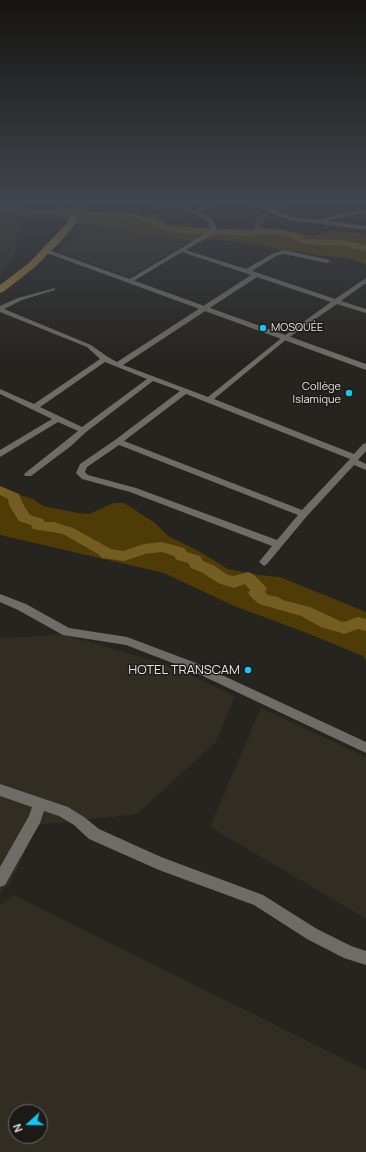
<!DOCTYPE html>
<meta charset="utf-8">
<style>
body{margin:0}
#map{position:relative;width:366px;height:1152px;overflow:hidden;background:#26241f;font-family:Manrope,sans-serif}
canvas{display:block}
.north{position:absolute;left:8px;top:1104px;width:40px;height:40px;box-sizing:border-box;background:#1c1a16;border:1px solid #6d6b68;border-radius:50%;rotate:249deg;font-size:11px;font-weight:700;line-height:16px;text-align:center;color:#e6e5e2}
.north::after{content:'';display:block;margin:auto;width:14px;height:18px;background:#0dcafa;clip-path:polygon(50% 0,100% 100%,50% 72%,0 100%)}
</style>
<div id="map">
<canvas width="366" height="1152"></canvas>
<div class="north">N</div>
</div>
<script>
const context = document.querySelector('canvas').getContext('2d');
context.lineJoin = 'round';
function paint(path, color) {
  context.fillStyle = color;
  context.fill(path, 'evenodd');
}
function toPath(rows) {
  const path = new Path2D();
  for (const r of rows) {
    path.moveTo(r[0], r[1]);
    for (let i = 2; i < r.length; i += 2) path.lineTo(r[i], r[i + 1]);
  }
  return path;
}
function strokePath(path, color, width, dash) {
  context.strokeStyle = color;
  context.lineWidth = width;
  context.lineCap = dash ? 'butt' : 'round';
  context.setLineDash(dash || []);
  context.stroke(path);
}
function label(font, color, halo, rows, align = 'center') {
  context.font = font + ' Manrope,sans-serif';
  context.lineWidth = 3;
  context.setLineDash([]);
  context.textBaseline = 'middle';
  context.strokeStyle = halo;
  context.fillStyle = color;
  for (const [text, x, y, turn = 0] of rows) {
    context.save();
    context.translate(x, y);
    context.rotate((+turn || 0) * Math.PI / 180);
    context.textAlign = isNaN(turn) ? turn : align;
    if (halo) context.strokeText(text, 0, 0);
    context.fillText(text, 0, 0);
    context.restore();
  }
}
paint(toPath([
 [5,202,32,202,22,207,15,254,0,275,0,210],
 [90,223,193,240,129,277,58,251],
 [62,634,171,666,235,696,215,743,137,814,37,825,10,884,0,893,0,637,9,638],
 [261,708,366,757,366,919,210,827],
 [14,895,366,1070,366,1152,0,1152,0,905],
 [16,1112,40,1112,40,1136,16,1136]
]), '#312d23');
paint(toPath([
 [56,206,67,207,70,213,148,214,158,216,160,219,168,224,175,225,187,223,189,224,188,227,214,230,254,229,257,222,254,220,260,213,265,213,264,220,258,226,263,230,297,232,311,236,323,234,330,230,360,233,366,235,366,265,357,261,346,258,314,255,299,251,285,251,268,246,221,240,207,239,202,243,77,223,66,218,20,217,22,207,36,212,48,211],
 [0,487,10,492,33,499,43,506,78,513,89,514,114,503,124,503,155,523,168,536,202,553,228,569,258,575,280,577,366,612,366,660,363,656,307,633,234,606,164,573,0,535]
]), '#4e3b05');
strokePath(toPath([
 [279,205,287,202],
 [260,232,259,225,267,209]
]), '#745d23', 1.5);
paint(toPath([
 [0,208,134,213,176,227,251,230,262,228,285,230,299,234,306,239,343,240,366,245,366,251,343,246,304,244,285,235,262,234,251,236,176,233,163,230,134,217,0,212,0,208],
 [0,486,19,494,23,504,30,515,43,519,45,522,54,522,73,528,111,549,123,551,144,544,162,542,184,548,187,552,200,556,203,561,213,565,228,575,234,576,248,572,253,574,264,585,267,589,265,592,268,595,278,597,283,600,310,607,340,621,344,622,358,617,366,619,366,631,358,629,344,634,321,627,301,616,259,604,251,597,248,593,250,590,245,584,234,588,218,583,203,573,191,568,188,563,177,560,174,556,162,552,145,554,124,561,102,558,98,554,63,534,33,529,31,525,19,521,9,505,8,499,0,495,0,486]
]), '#745d23');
paint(toPath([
 [170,202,178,202,194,210,215,202,222,202,199,212,212,219,216,225,216,229,212,234,186,250,246,269,272,254,284,250,329,260,330,261,327,263,284,254,276,256,252,271,335,299,366,278,366,283,341,301,366,309,366,313,337,304,288,338,214,399,354,454,363,444,366,443,366,451,358,460,366,464,366,470,354,465,307,516,267,564,264,566,259,562,272,546,130,492,82,479,76,473,80,464,115,440,180,391,153,381,86,432,71,446,31,476,25,476,24,474,78,431,58,422,0,457,0,450,52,419,0,394,0,389,34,404,100,359,87,347,0,312,0,306,18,298,55,288,55,290,22,300,4,309,91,345,108,357,117,362,251,275,182,252,132,282,128,282,128,280,208,232,210,229,208,221,174,204,158,210,155,208,170,202],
 [257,277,331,302,284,336,208,397,123,365,257,277],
 [105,362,147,379,82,427,40,407,105,362],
 [186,394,206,402,350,459,302,510,124,441,186,394],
 [119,445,298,515,277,540,136,488,88,475,85,472,87,467,119,445],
 [245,202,252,202,268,208,282,202,287,202,273,209,291,217,321,220,323,218,366,209,366,213,326,221,366,226,366,230,290,220,265,211,245,202],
 [0,594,26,604,69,628,127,637,196,663,366,742,366,753,188,669,126,645,63,635,18,610,0,602,0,594],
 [0,784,68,807,84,817,99,829,161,857,263,895,317,929,351,946,366,951,366,965,344,958,307,939,254,905,159,870,89,839,74,825,59,816,44,811,40,823,5,885,0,887,0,867,29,816,32,807,0,796,0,784]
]), '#6e6c66');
paint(toPath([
 [46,249,366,364,366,370,44,252,44,250,46,249]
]), '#6e6c66');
paint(toPath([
 [77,202,85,202,75,224,62,240,35,267,3,292,0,293,0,285,29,263,67,223,77,202]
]), '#90793a');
const rail = toPath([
 [0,210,5,202]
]);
strokePath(rail, '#b8b6b3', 2.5);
strokePath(rail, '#1c1a16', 1.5, [4.5]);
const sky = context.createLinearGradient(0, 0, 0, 363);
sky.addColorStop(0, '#151411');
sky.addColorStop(0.56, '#41454d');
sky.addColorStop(1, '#41454d00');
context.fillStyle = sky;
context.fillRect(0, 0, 366, 363);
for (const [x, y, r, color] of [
 [263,328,4,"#0dcafa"],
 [349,393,4,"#0dcafa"],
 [248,670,4,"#0dcafa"]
]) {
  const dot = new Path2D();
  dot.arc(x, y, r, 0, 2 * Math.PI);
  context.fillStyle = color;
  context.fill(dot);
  strokePath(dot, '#1c1a16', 1.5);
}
label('11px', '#e6e5e2', '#1c1a16', [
 ["MOSQUÉE",271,328],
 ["Collège",341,387,"right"],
 ["Islamique",341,400,"right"]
], 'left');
label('13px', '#e6e5e2', '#1c1a16', [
 ["HOTEL TRANSCAM",240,670]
], 'right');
</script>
